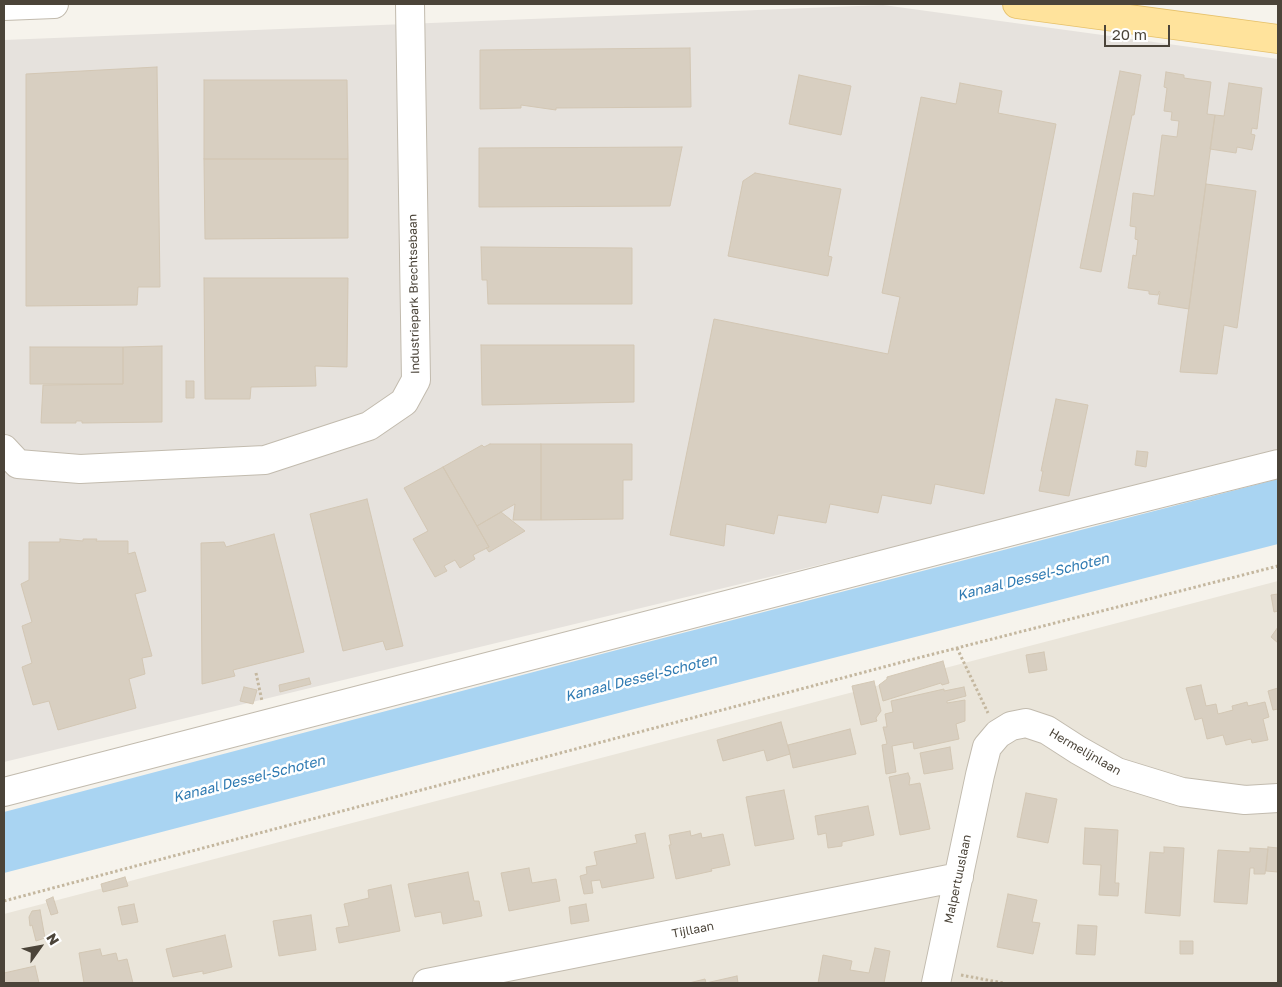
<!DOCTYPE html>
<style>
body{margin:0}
#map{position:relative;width:1282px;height:987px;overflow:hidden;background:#f6f3ec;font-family:"Golos Text",sans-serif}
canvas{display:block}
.frame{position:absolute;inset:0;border:5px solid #4b4439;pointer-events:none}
.north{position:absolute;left:15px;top:922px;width:50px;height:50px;-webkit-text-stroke:4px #fff;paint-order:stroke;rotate:58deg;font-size:14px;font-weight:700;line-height:20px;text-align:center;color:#4b4439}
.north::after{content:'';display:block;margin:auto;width:18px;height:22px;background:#4b4439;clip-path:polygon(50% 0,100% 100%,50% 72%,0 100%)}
.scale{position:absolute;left:1104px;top:25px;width:66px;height:22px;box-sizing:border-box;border:2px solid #4b4439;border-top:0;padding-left:6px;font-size:15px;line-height:18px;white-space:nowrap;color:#4b4439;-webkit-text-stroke:4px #fff;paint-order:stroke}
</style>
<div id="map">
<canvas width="1282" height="987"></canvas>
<div class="frame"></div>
<div class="north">N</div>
<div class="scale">20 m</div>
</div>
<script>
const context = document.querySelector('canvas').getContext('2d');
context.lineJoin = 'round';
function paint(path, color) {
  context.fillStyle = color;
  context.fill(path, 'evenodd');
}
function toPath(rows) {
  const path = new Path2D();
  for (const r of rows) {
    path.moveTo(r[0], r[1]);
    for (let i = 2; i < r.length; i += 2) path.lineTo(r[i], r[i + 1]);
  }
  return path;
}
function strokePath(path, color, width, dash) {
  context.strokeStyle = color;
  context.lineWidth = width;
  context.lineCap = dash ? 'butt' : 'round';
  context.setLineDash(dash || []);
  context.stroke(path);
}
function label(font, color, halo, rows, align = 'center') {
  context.font = font + ' "Golos Text",sans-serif';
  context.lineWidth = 5;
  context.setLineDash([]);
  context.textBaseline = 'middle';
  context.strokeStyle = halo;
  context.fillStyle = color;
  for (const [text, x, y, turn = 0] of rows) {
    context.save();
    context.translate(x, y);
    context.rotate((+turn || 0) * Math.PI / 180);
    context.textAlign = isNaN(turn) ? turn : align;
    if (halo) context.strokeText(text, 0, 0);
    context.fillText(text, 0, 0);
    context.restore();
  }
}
paint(toPath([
 [1278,581,1278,983,4,983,4,914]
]), '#eae5da');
paint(toPath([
 [883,5,1278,59,1278,454,4,762,4,40]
]), '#e6e2dd');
paint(toPath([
 [1278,479,1278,544,638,708,4,873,4,812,613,651]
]), '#a9d4f2');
const building = toPath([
 [690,48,691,107,556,108,556,110,521,105,521,108,480,109,480,50,690,48],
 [157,67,160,287,138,287,137,305,26,306,26,74,157,67],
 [1120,71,1141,75,1134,115,1132,115,1101,272,1080,268,1120,71],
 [1166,72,1184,75,1184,78,1211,82,1207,114,1215,115,1189,309,1158,304,1160,292,1159,291,1158,295,1149,294,1149,291,1128,288,1133,255,1136,256,1138,240,1135,239,1136,227,1130,226,1133,193,1154,196,1162,135,1177,137,1179,121,1171,120,1172,112,1164,111,1167,88,1164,87,1166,72],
 [799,75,851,86,841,135,789,124,799,75],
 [204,80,347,80,348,159,204,159,204,80],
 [960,83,1002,91,998,113,1056,124,984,494,935,484,931,504,882,495,878,513,830,504,826,523,778,515,774,534,726,524,724,546,670,535,714,319,888,354,900,297,882,293,921,97,956,104,960,83],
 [1229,83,1262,88,1257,129,1252,128,1251,134,1255,135,1252,150,1237,147,1236,153,1210,149,1215,115,1224,116,1229,83],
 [682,147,670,206,479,207,479,148,682,147],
 [204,159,348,159,348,238,205,239,204,159],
 [755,173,841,189,828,256,832,257,828,276,728,256,743,181,755,173],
 [1206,184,1256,191,1237,328,1224,325,1217,374,1180,372,1206,184],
 [481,247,632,248,632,304,488,304,487,280,482,280,481,247],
 [204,278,348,278,347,367,315,366,316,386,251,387,250,399,205,399,204,278],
 [481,345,634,345,634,402,482,405,481,345],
 [162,346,162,422,82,423,82,421,76,421,76,423,41,423,43,385,123,384,123,347,162,346],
 [30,347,123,347,123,384,30,384,30,347],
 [186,381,194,381,194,398,186,398,186,381],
 [1056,399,1088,405,1069,496,1039,491,1043,471,1041,471,1056,399],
 [490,444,541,444,541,520,513,520,515,504,477,526,443,467,482,445,484,447,490,444],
 [541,444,632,444,632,480,623,480,623,519,541,520,541,444],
 [1137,451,1148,452,1146,467,1135,465,1137,451],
 [443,467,489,547,473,555,475,559,460,568,455,560,444,566,447,571,435,577,413,539,428,531,404,488,443,467],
 [367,499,403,646,386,650,383,641,343,651,310,514,367,499],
 [501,512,525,531,489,552,486,548,489,547,477,526,501,512],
 [274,534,304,652,233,670,235,676,202,684,201,543,224,542,226,547,274,534],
 [60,539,83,541,83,539,97,539,96,541,128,541,128,554,135,552,146,591,135,594,152,656,142,658,145,674,129,679,136,708,58,730,49,701,33,705,22,667,32,663,22,626,32,622,21,584,29,580,29,542,60,542,60,539],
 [1278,594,1278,611,1274,612,1271,595,1278,594],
 [1278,627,1278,643,1271,637,1278,627],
 [1044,652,1047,670,1029,673,1026,655,1044,652],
 [943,661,949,683,942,685,941,683,883,701,879,685,887,679,887,677,943,661],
 [309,678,311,684,280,692,279,685,309,678],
 [874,681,881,711,876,718,877,721,861,725,852,686,874,681],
 [1201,685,1206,706,1216,704,1218,714,1233,710,1232,706,1247,702,1248,706,1265,702,1269,717,1263,719,1268,740,1252,743,1251,739,1226,745,1223,735,1207,739,1202,718,1195,720,1186,688,1201,685],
 [244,687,257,690,253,704,240,701,244,687],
 [964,687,966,696,947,701,947,703,965,700,965,721,956,724,959,739,914,749,913,742,892,746,896,772,886,774,882,745,887,744,883,727,887,727,885,714,893,712,891,701,944,689,944,691,964,687],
 [1278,688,1278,709,1273,710,1268,691,1278,688],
 [781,722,790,754,767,761,764,750,723,761,717,740,781,722],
 [850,729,856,754,793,768,788,745,850,729],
 [950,747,953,769,924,774,920,753,950,747],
 [908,773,910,778,909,785,920,783,930,829,900,835,889,777,908,773],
 [784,790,794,839,755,846,746,797,784,790],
 [1026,793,1057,799,1048,843,1017,837,1026,793],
 [868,806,874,835,842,842,842,846,828,848,826,833,818,835,815,816,868,806],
 [1085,828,1118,830,1115,883,1119,883,1118,896,1099,895,1101,865,1083,864,1085,828],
 [690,831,691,836,701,833,702,838,723,834,730,865,711,869,712,871,676,879,669,845,671,845,669,835,690,831],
 [645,833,654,878,602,888,600,880,591,881,593,893,584,894,580,876,587,874,586,867,597,865,594,852,637,843,635,835,645,833],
 [1164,847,1184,848,1180,916,1145,913,1150,852,1164,853,1164,847],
 [1268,847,1278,848,1278,872,1266,871,1268,847],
 [1250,848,1268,849,1265,874,1254,874,1254,868,1250,868,1247,904,1214,902,1218,850,1250,852,1250,848],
 [529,868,532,883,556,879,560,901,509,911,501,873,529,868],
 [468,872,474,901,479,901,482,916,443,924,441,912,415,917,408,884,468,872],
 [125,877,128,886,103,892,101,884,125,877],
 [391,885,400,931,339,943,336,928,349,926,344,904,369,898,368,890,391,885],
 [1008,894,1037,900,1032,922,1040,923,1033,954,997,947,1008,894],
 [53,897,58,913,51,915,46,900,53,897],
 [134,904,138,922,122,925,118,907,134,904],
 [586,904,589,921,571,924,569,907,586,904],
 [40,910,45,938,36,941,32,925,30,926,29,917,32,911,40,910],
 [311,915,316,950,279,956,273,921,311,915],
 [1078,925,1097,926,1095,955,1076,954,1078,925],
 [225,935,232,967,203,974,203,971,173,977,166,949,225,935],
 [1180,941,1193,941,1193,954,1180,954,1180,941],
 [875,948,890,951,884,983,818,983,823,955,852,961,850,970,869,973,875,948],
 [100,949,102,956,116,953,118,961,127,959,133,983,84,983,79,953,100,949],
 [35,966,39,983,4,983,4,973,35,966],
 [737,976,738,983,689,983,705,979,706,983,737,976]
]);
paint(building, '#d8cfc1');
strokePath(building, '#d3c7b4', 1);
const minor = toPath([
 [4,6,54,4],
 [4,449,18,464,80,469,265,460,369,426,404,402,416,380,410,4],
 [4,792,1078,514,1278,464],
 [427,983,959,877],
 [936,983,980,775,987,747,998,734,1011,726,1026,723,1047,730,1078,750,1117,772,1182,792,1245,800,1278,798]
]);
const major = toPath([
 [1017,4,1278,39]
]);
strokePath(minor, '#c2bbae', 30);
strokePath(major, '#e6c16a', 30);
strokePath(toPath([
 [957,648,988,713],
 [256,673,262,701],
 [4,901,910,660,1278,566],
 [961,975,1003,983]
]), '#c4b79f', 3, [2.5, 2.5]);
strokePath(minor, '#fff', 28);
strokePath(major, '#ffe39c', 28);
label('12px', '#4b4439', '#fff', [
 ["Industriepark Brechtsebaan",414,294,-91],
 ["Hermelijnlaan",1085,752,30],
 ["Malpertuuslaan",958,879,-78],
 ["Tijllaan",693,930,-11]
]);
label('italic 14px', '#2e7ab2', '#fff', [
 ["Kanaal Dessel-Schoten",1033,577,-14],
 ["Kanaal Dessel-Schoten",641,678,-14],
 ["Kanaal Dessel-Schoten",249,779,-14]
]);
</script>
